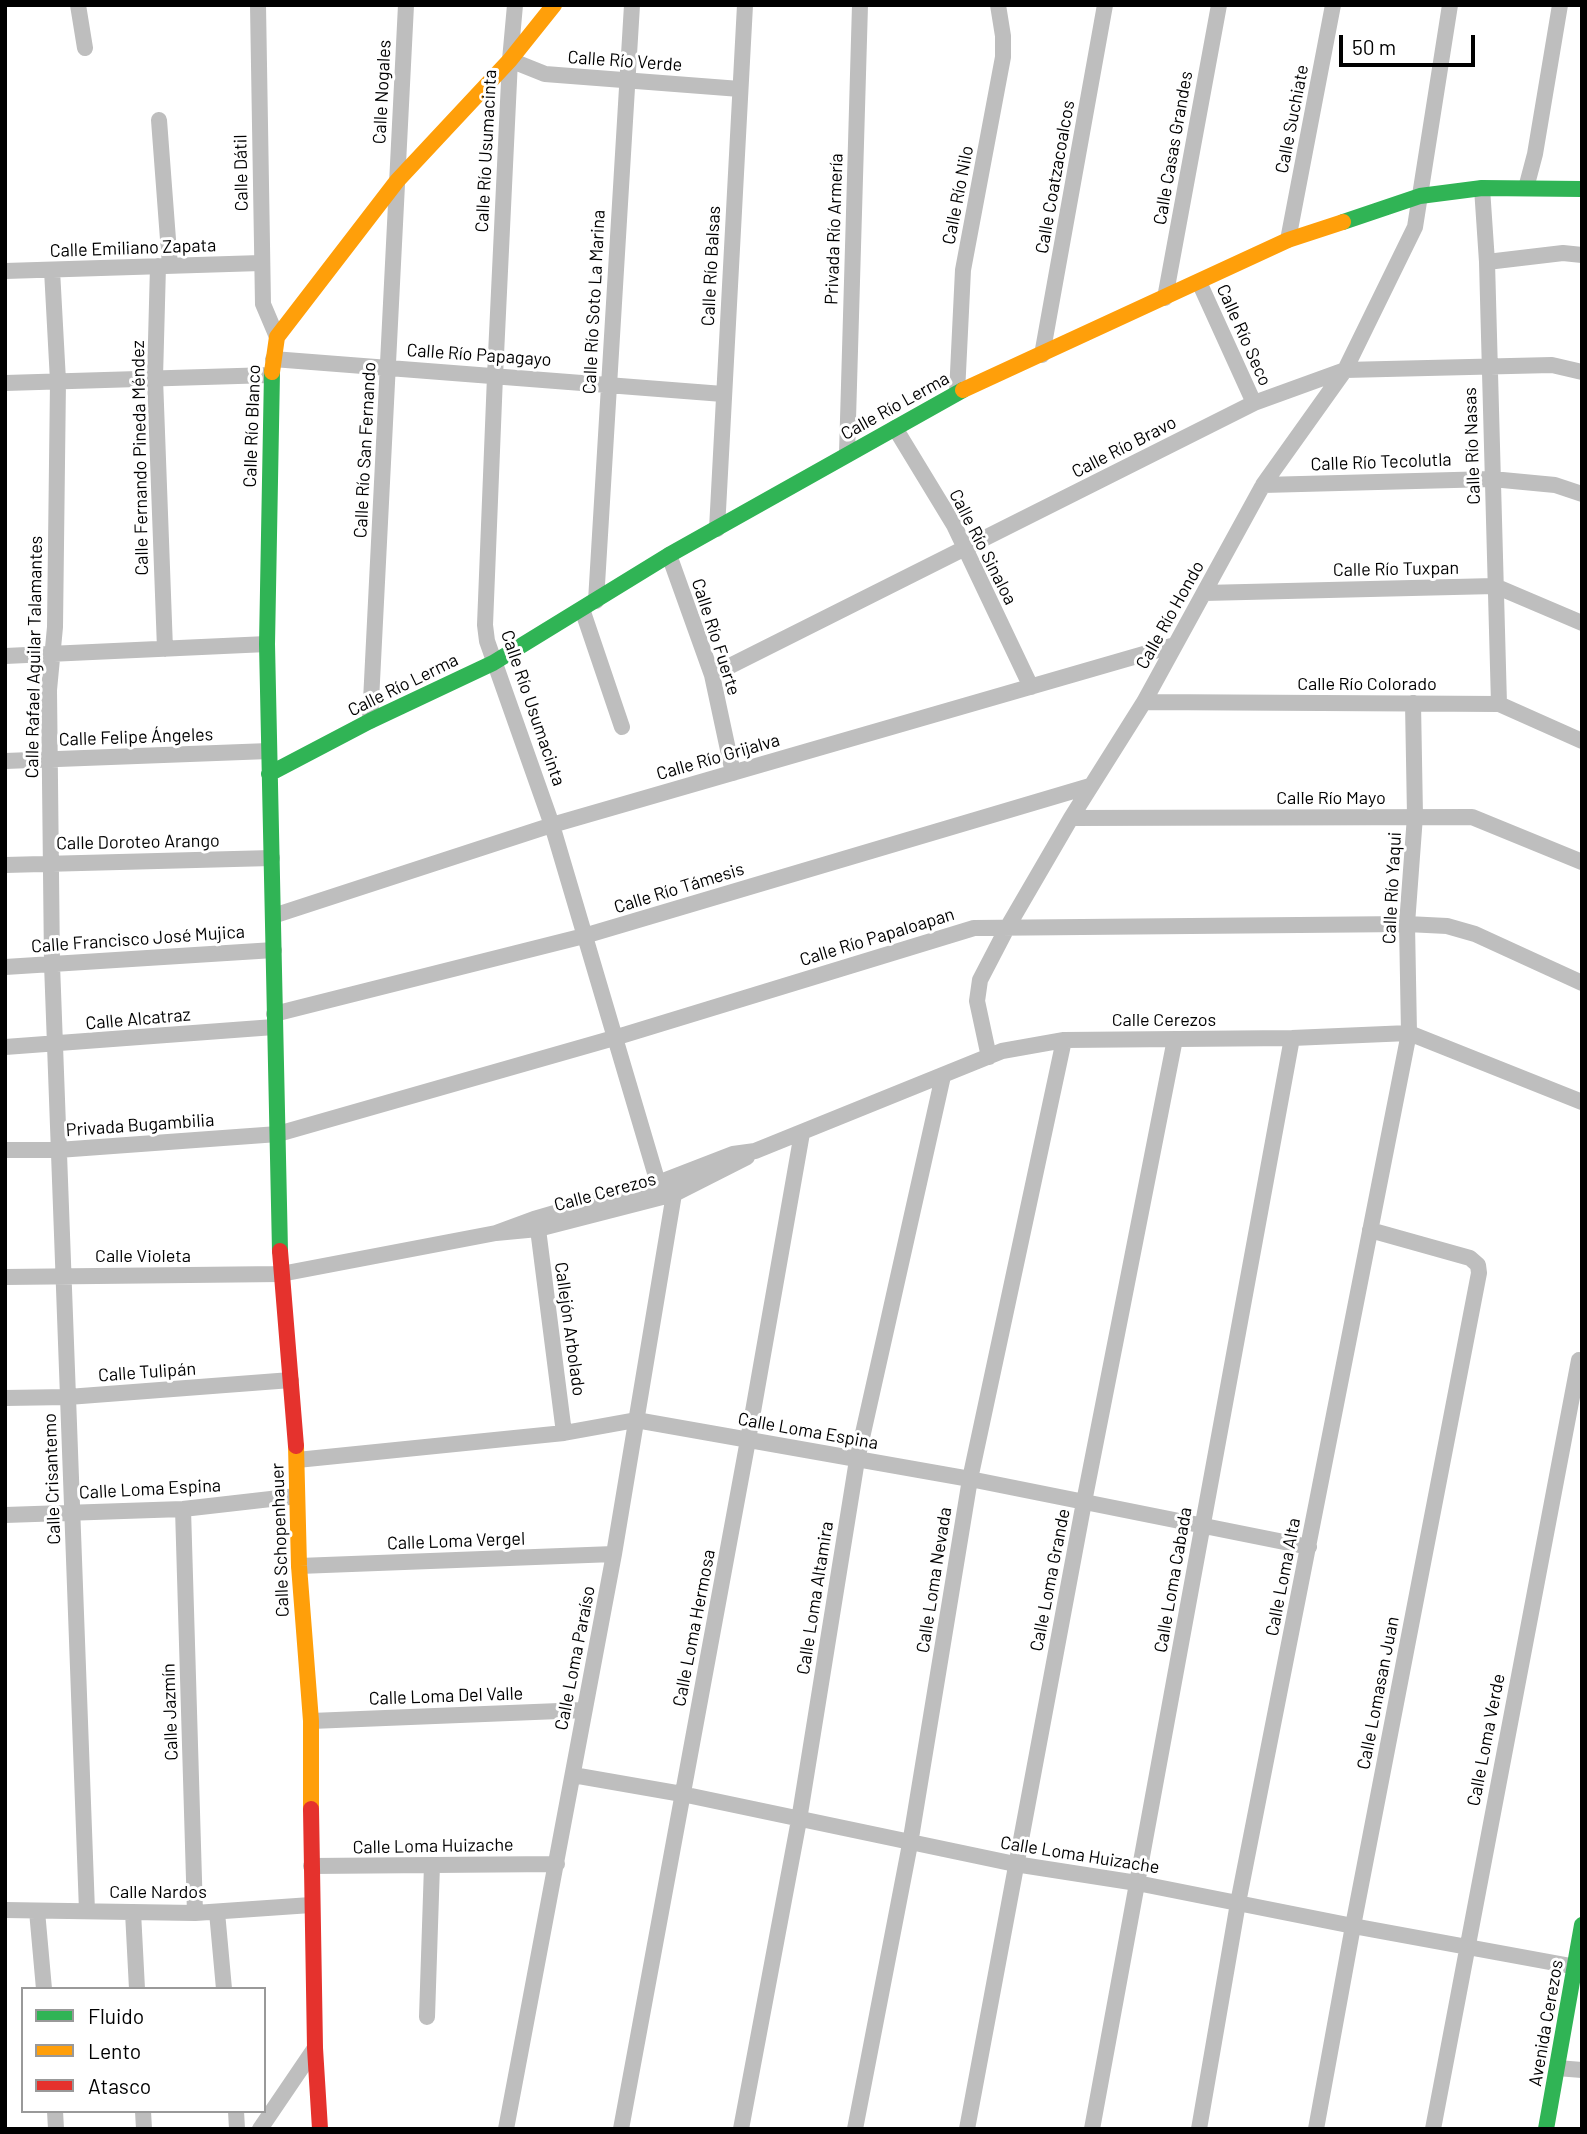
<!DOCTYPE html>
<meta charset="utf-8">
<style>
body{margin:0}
#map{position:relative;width:1587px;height:2134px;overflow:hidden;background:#fff;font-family:Barlow,sans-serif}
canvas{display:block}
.frame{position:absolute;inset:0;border:7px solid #000;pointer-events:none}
.legend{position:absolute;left:21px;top:1987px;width:245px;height:126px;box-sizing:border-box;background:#fff;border:2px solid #999;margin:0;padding:9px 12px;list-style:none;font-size:21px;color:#000}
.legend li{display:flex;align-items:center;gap:14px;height:35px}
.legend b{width:35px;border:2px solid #999}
.scale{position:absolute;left:1339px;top:35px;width:136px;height:32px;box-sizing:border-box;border:4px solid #000;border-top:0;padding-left:9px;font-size:21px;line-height:24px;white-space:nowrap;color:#000;-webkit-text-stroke:5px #fff;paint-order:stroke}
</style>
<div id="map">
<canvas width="1587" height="2134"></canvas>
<div class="frame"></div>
<ul class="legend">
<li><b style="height:9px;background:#30b455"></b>Fluido</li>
<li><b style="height:9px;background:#ff9f0a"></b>Lento</li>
<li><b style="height:9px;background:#e5322d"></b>Atasco</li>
</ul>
<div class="scale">50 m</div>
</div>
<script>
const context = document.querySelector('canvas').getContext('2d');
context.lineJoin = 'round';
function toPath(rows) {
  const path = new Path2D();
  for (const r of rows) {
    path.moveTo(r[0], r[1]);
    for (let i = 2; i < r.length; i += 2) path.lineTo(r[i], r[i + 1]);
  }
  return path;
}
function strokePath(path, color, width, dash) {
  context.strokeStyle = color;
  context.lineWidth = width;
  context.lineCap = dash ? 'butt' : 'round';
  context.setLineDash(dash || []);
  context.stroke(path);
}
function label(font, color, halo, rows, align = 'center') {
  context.font = font + ' Barlow,sans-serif';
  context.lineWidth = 6;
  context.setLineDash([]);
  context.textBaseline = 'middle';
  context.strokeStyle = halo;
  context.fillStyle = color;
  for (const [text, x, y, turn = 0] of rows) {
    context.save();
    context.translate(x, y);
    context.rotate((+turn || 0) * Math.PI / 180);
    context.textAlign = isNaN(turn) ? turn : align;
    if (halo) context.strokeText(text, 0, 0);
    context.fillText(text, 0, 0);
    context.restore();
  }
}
strokePath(toPath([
 [78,5,85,48],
 [258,5,263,304,277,337],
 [515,5,510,60,495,376,485,625,487,641,552,825,658,1183],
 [510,60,545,74,740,89],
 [159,120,170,266],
 [1482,188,1487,262,1499,704],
 [1526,188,1535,154,1560,5],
 [1288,240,1333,5],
 [1487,262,1563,253,1582,255],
 [158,266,155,378,165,649],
 [52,270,58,381,55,627,49,690,52,964,87,1911],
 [5,271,261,263],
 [1199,282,1254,403],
 [1165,298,1219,5],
 [1042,355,1105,5],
 [273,359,723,394],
 [5,383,271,375],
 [957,393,963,270,1003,57,1003,36,998,5],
 [895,428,954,525,1031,687],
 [847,454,860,5],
 [1263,485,1492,479,1555,485,1582,494],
 [717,529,745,5],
 [669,555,712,675,733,773],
 [1204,593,1495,586,1582,623],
 [596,601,632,5],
 [582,609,622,727],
 [5,656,267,644],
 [712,675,1254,403,1345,370,1552,365,1582,372],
 [1144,702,1499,704,1582,741],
 [370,721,406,5],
 [5,761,269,751],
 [1071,818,1472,817,1582,862],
 [5,865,272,858],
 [273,916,552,825,1175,645],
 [5,967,274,950],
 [274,1014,584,936,1090,786],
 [5,1047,274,1027],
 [989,1057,977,1001,980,980,1007,928,1071,818,1144,702,1263,485,1345,370,1415,227,1450,5],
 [5,1150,58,1150,278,1134,614,1038,974,928,1407,924,1447,926,1475,934,1582,983],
 [538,1229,564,1433],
 [496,1233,534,1219,658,1183,733,1154,755,1151,1002,1051,1064,1040,1292,1038,1409,1033,1582,1102],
 [5,1277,281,1274,496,1233,538,1229,674,1194,747,1157],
 [5,1398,68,1397,291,1380],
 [297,1460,564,1433,636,1420,970,1479,1309,1547],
 [183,1509,195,1913],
 [5,1515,183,1509,297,1496],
 [299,1566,614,1554],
 [311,1721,584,1710],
 [573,1775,682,1794,1015,1864,1137,1883,1353,1926,1582,1968],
 [311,1866,557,1864],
 [5,1910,195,1913,311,1905],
 [37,1911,44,1989],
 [133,1912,137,1989],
 [217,1912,224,1989],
 [427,2017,432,1865],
 [1557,2068,1582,2070],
 [55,2111,56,2129],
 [143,2111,144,2129],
 [236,2111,237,2129],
 [260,2129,315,2048],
 [506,2129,614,1554,674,1194],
 [621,2129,748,1440,802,1133],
 [741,2129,799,1820,857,1460,943,1076],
 [855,2129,910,1844,970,1479,1064,1040],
 [967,2129,1084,1502,1175,1039],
 [1092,2129,1292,1038],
 [1199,2129,1238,1903,1409,1033,1407,924,1415,816,1413,703],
 [1316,2129,1353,1926,1479,1273,1478,1265,1470,1258,1370,1230],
 [1433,2129,1579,1360]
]), '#bebebe', 16);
strokePath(toPath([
 [1343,222,1420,196,1482,188,1582,189],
 [272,372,267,644,280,1251],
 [269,774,370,721,493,663,669,555,963,390],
 [1546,2129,1582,1925]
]), '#30b455', 16);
strokePath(toPath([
 [272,372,277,337,397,181,510,60,554,5],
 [963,390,1288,240,1343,222],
 [296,1446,299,1566,311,1721,311,1809]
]), '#ff9f0a', 16);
strokePath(toPath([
 [280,1251,296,1446],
 [311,1809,315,2048,320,2129]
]), '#e5322d', 16);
label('18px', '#000', '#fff', [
 ["Calle Río Verde",625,61,4],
 ["Calle Nogales",382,92,-87],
 ["Calle Suchiate",1292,119,-79],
 ["Calle Casas Grandes",1173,148,-80],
 ["Calle Río Usumacinta",486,151,-87],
 ["Calle Dátil",241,173,-91],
 ["Calle Coatzacoalcos",1055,177,-80],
 ["Calle Río Nilo",958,195,-79],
 ["Privada Río Armería",834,229,-88],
 ["Calle Emiliano Zapata",133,248,-2],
 ["Calle Río Balsas",711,266,-87],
 ["Calle Río Soto La Marina",594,302,-87],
 ["Calle Río Seco",1244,335,66],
 ["Calle Río Papagayo",479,355,4],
 ["Calle Río Lerma",895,406,-29],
 ["Calle Río Blanco",252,426,-88],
 ["Calle Río Nasas",1472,446,-92],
 ["Calle Río Bravo",1124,447,-27],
 ["Calle Río San Fernando",365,450,-87],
 ["Calle Fernando Pineda Méndez",140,458,-91],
 ["Calle Río Tecolutla",1381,462,-2],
 ["Calle Río Sinaloa",983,547,63],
 ["Calle Río Tuxpan",1396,569,-1],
 ["Calle Río Hondo",1170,615,-61],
 ["Calle Río Fuerte",716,637,72],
 ["Calle Rafael Aguilar Talamantes",34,657,-89],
 ["Calle Río Colorado",1367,684],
 ["Calle Río Lerma",403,685,-26],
 ["Calle Río Usumacinta",533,708,71],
 ["Calle Felipe Ángeles",136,737,-2],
 ["Calle Río Grijalva",718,757,-16],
 ["Calle Río Mayo",1331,798],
 ["Calle Doroteo Arango",138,842,-1],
 ["Calle Río Támesis",679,888,-17],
 ["Calle Río Yaqui",1392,888,-87],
 ["Calle Río Papaloapan",877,937,-17],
 ["Calle Francisco José Mujica",138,939,-4],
 ["Calle Alcatraz",138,1019,-5],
 ["Calle Cerezos",1164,1020],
 ["Privada Bugambilia",140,1125,-4],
 ["Calle Cerezos",605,1192,-15],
 ["Calle Violeta",143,1256],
 ["Callejón Arbolado",570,1329,82],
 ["Calle Tulipán",147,1372,-4],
 ["Calle Loma Espina",808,1431,10],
 ["Calle Crisantemo",52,1479,-92],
 ["Calle Loma Espina",150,1489,-3],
 ["Calle Schopenhauer",280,1540,-92],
 ["Calle Loma Vergel",456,1541,-2],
 ["Calle Loma Alta",1283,1577,-79],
 ["Calle Loma Nevada",934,1580,-81],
 ["Calle Loma Grande",1050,1580,-79],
 ["Calle Loma Cabada",1173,1580,-80],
 ["Calle Loma Altamira",815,1598,-81],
 ["Calle Loma Hermosa",694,1628,-79],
 ["Calle Loma Paraíso",575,1658,-79],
 ["Calle Lomasan Juan",1378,1693,-79],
 ["Calle Loma Del Valle",446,1696,-2],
 ["Calle Jazmín",170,1712,-92],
 ["Calle Loma Verde",1486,1740,-79],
 ["Calle Loma Huizache",433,1846,-1],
 ["Calle Loma Huizache",1080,1855,9],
 ["Calle Nardos",158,1892],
 ["Avenida Cerezos",1546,2023,-80]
]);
</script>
